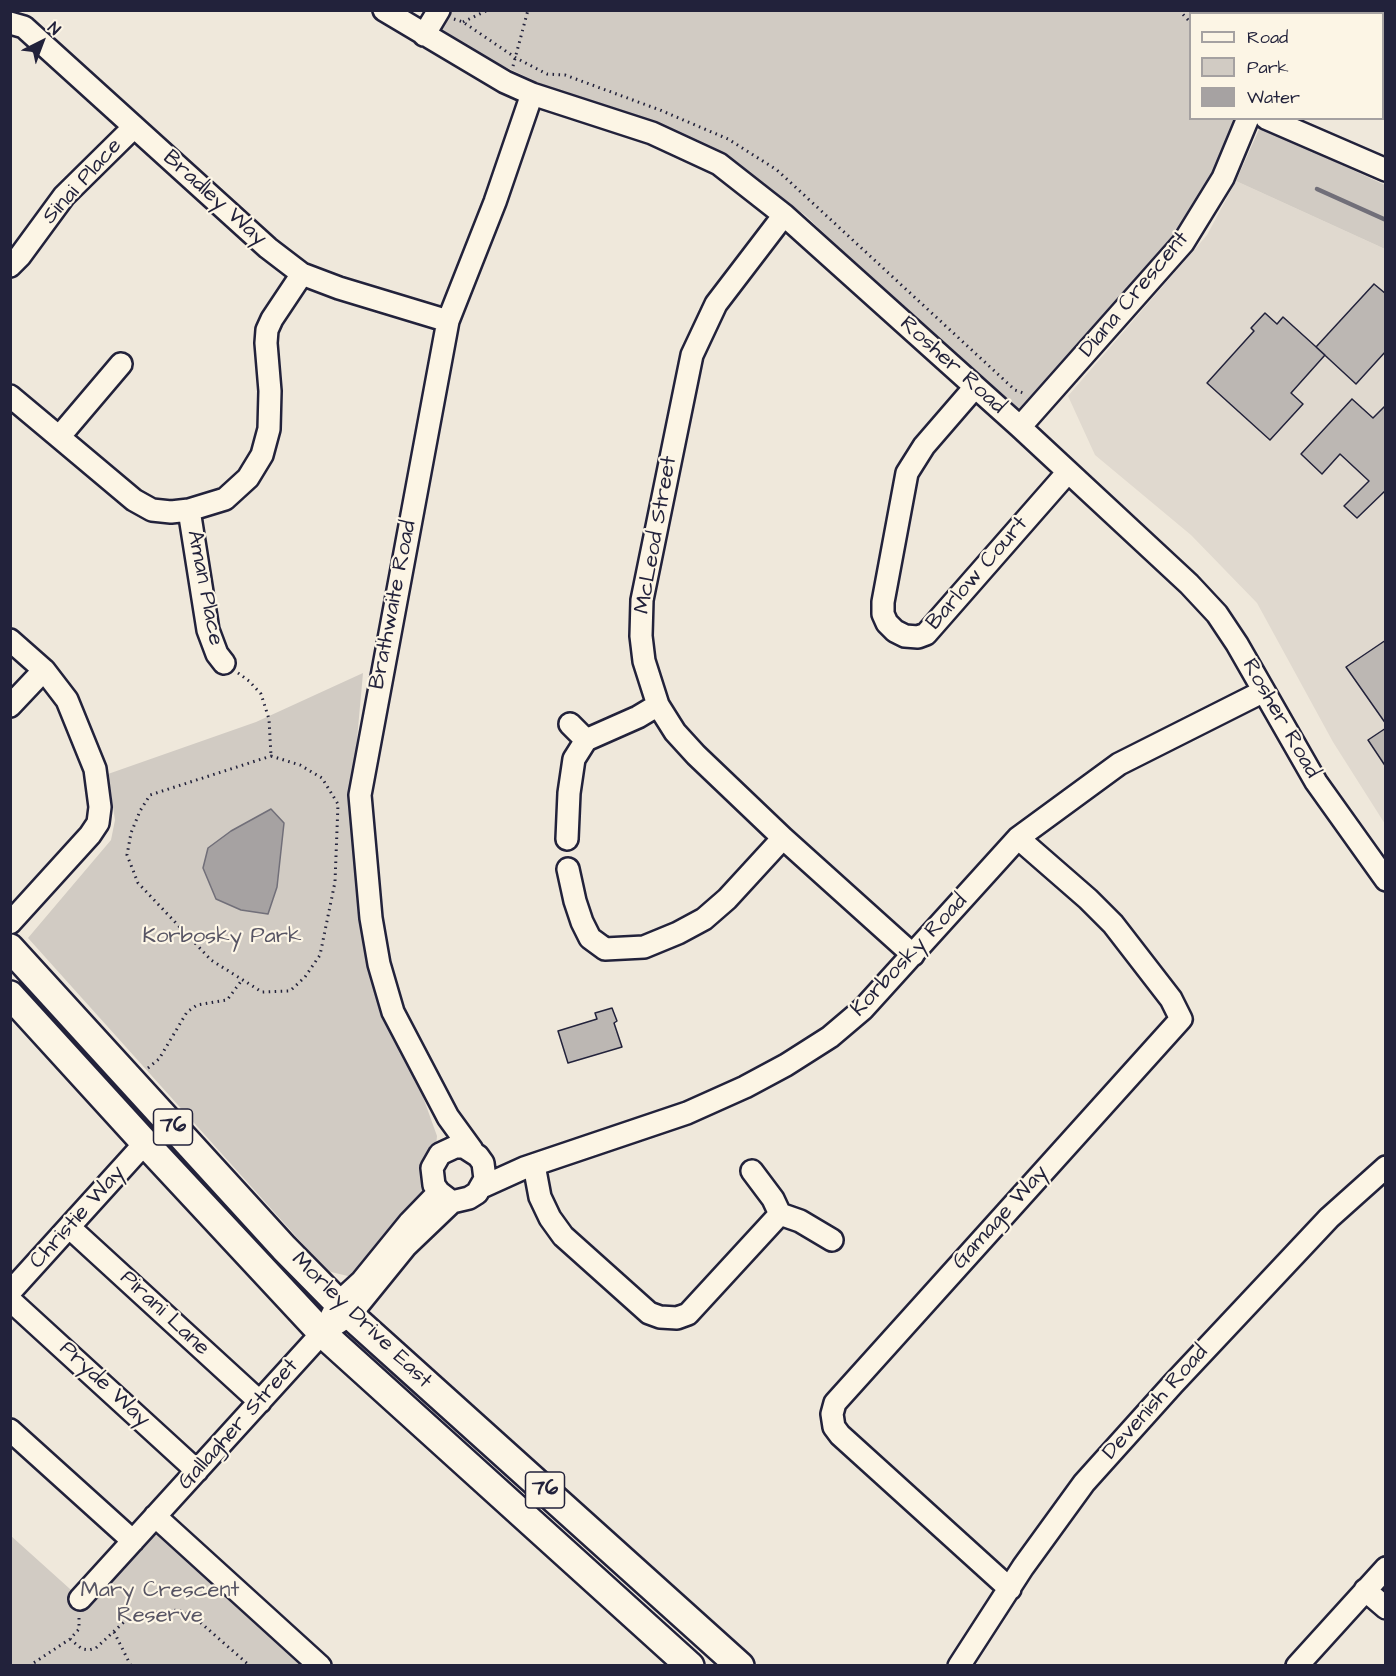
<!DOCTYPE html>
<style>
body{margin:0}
#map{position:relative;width:1396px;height:1676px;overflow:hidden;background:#efe8db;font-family:"Architects Daughter",sans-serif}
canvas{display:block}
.frame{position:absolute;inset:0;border:12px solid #22223b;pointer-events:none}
.legend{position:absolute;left:1189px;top:12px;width:195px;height:108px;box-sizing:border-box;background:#fcf5e5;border:2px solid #a5a1a1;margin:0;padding:8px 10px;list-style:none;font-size:18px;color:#22223b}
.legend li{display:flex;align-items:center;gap:12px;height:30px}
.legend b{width:30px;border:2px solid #a5a1a1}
.north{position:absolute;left:12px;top:12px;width:60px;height:60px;-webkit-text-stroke:4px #fcf5e5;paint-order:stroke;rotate:42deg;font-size:16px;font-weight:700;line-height:24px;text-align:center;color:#22223b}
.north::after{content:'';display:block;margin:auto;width:21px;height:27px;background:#22223b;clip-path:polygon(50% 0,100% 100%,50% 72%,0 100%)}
</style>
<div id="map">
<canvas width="1396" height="1676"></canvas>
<div class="frame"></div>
<ul class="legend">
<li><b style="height:8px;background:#fcf5e5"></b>Road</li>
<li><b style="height:16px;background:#d1cbc3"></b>Park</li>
<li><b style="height:16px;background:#a6a2a2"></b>Water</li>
</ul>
<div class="north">N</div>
</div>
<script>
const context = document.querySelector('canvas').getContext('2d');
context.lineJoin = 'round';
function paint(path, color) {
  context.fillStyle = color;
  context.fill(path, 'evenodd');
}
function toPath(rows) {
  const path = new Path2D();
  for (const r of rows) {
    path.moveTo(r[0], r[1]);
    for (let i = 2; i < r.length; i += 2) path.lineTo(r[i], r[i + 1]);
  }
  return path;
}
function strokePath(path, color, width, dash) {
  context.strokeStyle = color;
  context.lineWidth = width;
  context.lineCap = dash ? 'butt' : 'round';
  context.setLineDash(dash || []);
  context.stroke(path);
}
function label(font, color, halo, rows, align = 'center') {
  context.font = font + ' "Architects Daughter",sans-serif';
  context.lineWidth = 4.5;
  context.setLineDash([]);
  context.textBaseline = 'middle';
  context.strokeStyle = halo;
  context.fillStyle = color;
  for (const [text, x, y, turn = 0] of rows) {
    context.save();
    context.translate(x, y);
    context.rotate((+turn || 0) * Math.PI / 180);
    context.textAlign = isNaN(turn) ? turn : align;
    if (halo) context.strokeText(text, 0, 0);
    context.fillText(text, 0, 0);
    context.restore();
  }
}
paint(toPath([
 [1236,181,1385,249,1385,824,1333,742,1257,603,1191,535,1095,455,1068,396,1207,235]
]), '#e0d9cf');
paint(toPath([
 [451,10,1288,11,1287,14,1190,14,1190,118,1248,119,1223,178,1024,424,805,215,723,158,546,86,433,33],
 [1260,127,1385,185,1385,249,1236,181],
 [363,673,352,795,371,952,437,1136,431,1197,352,1277,327,1271,28,938,111,840,115,820,108,774,256,722],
 [155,1516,320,1665,11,1665,10,1535,80,1598]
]), '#d1cbc3');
const water = toPath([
 [271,809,284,823,277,887,268,914,241,910,216,899,203,868,208,848,231,831,271,809]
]);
paint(water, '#a6a2a2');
strokePath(water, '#716f79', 1.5);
strokePath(toPath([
 [1317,189,1386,220]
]), '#716f79', 4.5);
const building = toPath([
 [1374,284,1386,294,1386,351,1356,384,1316,347,1374,284],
 [1265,313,1277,324,1283,317,1325,355,1291,393,1303,404,1270,440,1207,383,1254,331,1251,328,1265,313],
 [1352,399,1373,418,1386,405,1386,490,1357,518,1344,506,1369,481,1340,454,1322,474,1301,454,1352,399],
 [1386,640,1386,724,1346,667,1386,640],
 [1386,728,1386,767,1368,740,1386,728],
 [612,1008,617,1021,614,1023,622,1047,568,1063,558,1031,597,1019,595,1013,612,1008]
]);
paint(building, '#bcb7b3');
strokePath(building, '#22223b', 1.5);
const minor = toPath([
 [384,10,505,82,532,94,652,133,719,164,784,215,1020,427,1189,584,1217,614,1237,644,1316,782,1386,880],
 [1284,14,1285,10],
 [10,23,24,27,268,248,302,274,339,288,448,321],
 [424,35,439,10],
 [1266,118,1386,170],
 [784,215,716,304,692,355,642,600,641,636,644,661,658,705,675,732,696,755,783,838,913,955],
 [10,266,20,256,64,196,134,127],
 [121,364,59,437,134,500,152,510,171,512,189,510,225,499,248,478,262,455,269,429,270,391,266,343,267,330,272,319,302,274],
 [975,387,924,446,907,473,883,602,883,614,887,623,895,631,905,636,918,637,926,634,1068,472],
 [10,396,59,437],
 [1020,427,1183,243,1223,178,1248,118],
 [189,510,208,630,217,654,224,663],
 [10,640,44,670,67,700,95,769,100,807,98,823,90,835,10,923],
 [10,706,44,670],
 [586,740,638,717,658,705],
 [567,839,569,793,574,759,586,740,570,724],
 [568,869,575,901,582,922,590,938,605,949,644,947,678,933,704,919,727,899,783,838],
 [455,1147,464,1147,478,1156,483,1163,485,1179,477,1193,469,1198,452,1202,439,1192,434,1185,432,1168,440,1154,455,1147],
 [472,1150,448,1117,393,1012,379,964,371,918,360,795,448,321,495,202,532,94],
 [534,1165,540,1197,550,1218,563,1236,649,1313,660,1317,677,1318,688,1314,780,1214],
 [752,1171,773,1199,780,1214,800,1221,832,1240],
 [482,1187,524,1168,687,1113,745,1087,786,1065,830,1037,863,1009,1018,838,1119,764,1264,691],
 [69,1227,260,1402],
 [10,1292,145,1143],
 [10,1300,197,1471],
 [331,1317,338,1303,362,1281,410,1222,439,1192],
 [10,1430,133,1541],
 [155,1516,320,1666],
 [1010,1589,840,1435,834,1427,832,1414,835,1403,1181,1019,1171,999,1113,924,1088,899,1018,838],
 [1365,1590,1386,1608],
 [80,1599,322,1333,350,1315,406,1246,452,1202],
 [959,1666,1023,1567,1084,1483,1173,1384,1329,1218,1386,1167],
 [1297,1666,1386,1568]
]);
const major = toPath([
 [10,948,284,1248,350,1315,740,1666],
 [10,995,145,1143,322,1333,690,1666]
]);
strokePath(minor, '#22223b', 26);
strokePath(major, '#22223b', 32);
strokePath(toPath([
 [1179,10,1190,22],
 [454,19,463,22,516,58,547,74,565,75,660,110,728,139,777,170,1015,390,1026,394],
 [463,22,488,10],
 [513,66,528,10],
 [238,673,249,681,261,694,269,719,271,756],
 [271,756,300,765,322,778,338,804,335,882,320,955,305,977,290,991,262,992,211,960,138,883,127,855,131,833,140,811,150,795,271,756],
 [148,1068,159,1059,187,1012,197,1005,227,1000,242,980],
 [114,1632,131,1666],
 [70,1639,82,1649,89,1650,96,1648,124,1622,141,1615,178,1610,193,1616,250,1666],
 [29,1666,70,1639,79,1629,79,1615]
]), '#22223b', 3, [1.5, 4.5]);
strokePath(minor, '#fcf5e5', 21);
strokePath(major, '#fcf5e5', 27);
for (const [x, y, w] of [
 [173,1127,39],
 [545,1490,39]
]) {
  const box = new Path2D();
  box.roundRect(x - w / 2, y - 18, w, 36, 4.5);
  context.fillStyle = '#fcf5e5';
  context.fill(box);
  strokePath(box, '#22223b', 1.5);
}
label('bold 21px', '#22223b', null, [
 ["76",173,1127],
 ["76",545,1490]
]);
label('22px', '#22223b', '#fcf5e5', [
 ["Sinai Place",83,182,-48],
 ["Bradley Way",214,199,42],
 ["Diana Crescent",1135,295,-50],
 ["Rosher Road",952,366,42],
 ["McLeod Street",657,535,-80],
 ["Barlow Court",978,574,-49],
 ["Aman Place",204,588,79],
 ["Brathwaite Road",394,605,-79],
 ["Rosher Road",1280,719,60],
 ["Korbosky Road",910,956,-47],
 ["Christie Way",78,1218,-48],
 ["Gamage Way",1001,1218,-48],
 ["Pirani Lane",164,1314,43],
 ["Morley Drive East",361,1321,44],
 ["Pryde Way",104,1385,43],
 ["Devenish Road",1156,1403,-48],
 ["Gallagher Street",239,1425,-48]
]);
label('22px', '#575564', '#fcf5e5', [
 ["Korbosky Park",222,937],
 ["Mary Crescent",160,1591],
 ["Reserve",160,1616]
]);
</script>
